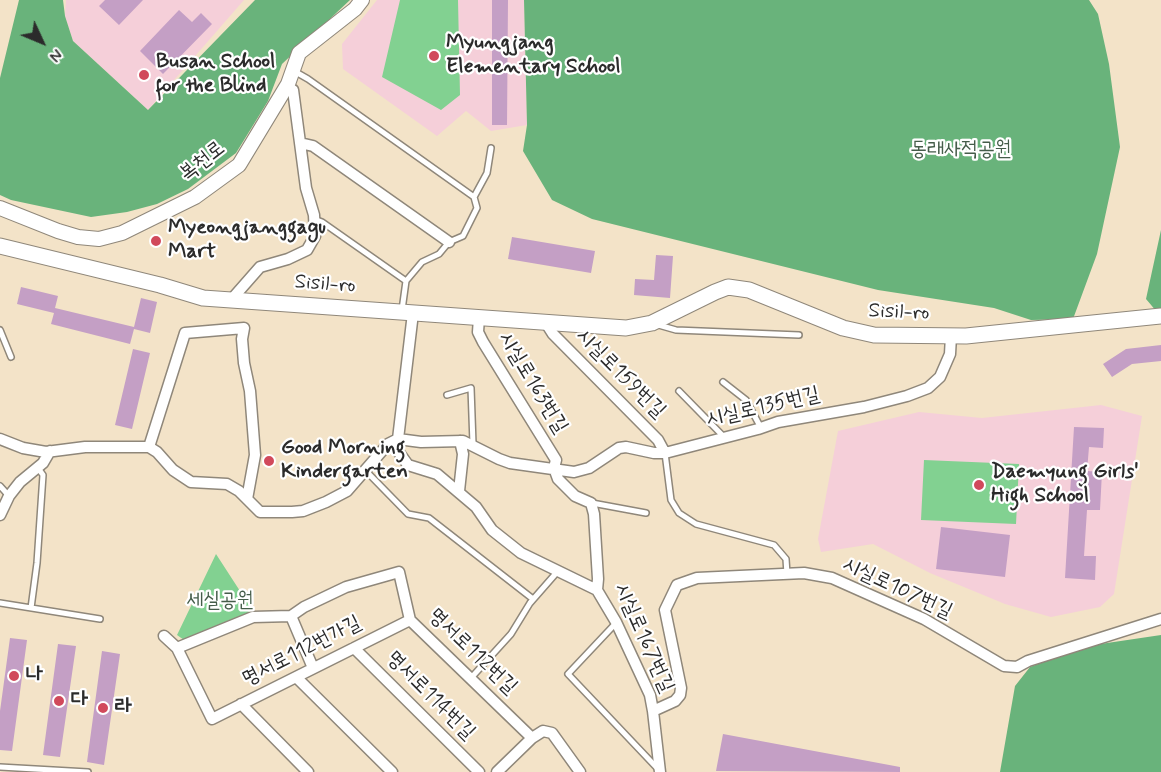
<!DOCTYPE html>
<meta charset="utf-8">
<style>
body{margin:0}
#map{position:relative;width:1161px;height:772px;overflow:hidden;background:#f3e3c8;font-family:Mynerve,sans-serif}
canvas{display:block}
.north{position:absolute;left:12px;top:12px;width:60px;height:60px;-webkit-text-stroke:4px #fff;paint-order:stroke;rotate:134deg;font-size:16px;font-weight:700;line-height:24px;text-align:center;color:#2b2b2b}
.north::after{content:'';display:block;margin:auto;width:21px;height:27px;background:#2b2b2b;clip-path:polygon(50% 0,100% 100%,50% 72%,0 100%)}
</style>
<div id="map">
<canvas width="1161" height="772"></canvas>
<div class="north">N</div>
</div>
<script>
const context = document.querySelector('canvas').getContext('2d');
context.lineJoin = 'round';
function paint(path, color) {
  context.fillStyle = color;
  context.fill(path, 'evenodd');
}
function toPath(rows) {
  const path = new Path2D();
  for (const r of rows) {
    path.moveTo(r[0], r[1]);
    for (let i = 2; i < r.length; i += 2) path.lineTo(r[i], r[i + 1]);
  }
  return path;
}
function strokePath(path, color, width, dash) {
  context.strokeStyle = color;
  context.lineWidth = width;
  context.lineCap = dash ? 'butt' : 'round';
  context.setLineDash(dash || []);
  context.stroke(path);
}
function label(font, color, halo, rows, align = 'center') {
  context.font = font + ' Mynerve,"Poor Story",sans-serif';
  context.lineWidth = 4.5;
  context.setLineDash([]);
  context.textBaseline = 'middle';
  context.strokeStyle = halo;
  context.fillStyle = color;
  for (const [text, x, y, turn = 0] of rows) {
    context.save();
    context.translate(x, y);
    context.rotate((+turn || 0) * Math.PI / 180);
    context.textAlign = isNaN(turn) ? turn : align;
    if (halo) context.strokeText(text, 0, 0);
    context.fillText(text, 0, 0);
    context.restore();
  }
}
paint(toPath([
 [66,0,244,0,148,110,73,41,65,16],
 [377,0,524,0,527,125,491,131,466,111,437,136,343,69,342,44],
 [1101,405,1142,416,1114,594,1100,607,1051,617,1005,604,930,573,873,544,821,552,818,539,838,431,919,412,982,418]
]), '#f5cfd9');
paint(toPath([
 [400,0,458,0,460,95,441,110,382,77],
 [924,460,1019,464,1016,524,921,520],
 [216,554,251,608,245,617,184,640,177,635,178,633]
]), '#82d191');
paint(toPath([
 [19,0,63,0,65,16,73,41,148,110,255,0,350,0,282,64,268,101,236,153,188,189,157,204,127,212,91,217,11,200,0,195,0,78],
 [524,0,1089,0,1098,14,1109,64,1120,147,1097,254,1073,319,1031,320,994,308,878,290,592,219,552,200,523,151,527,125],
 [1161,230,1161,311,1157,312,1146,299],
 [1161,635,1161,772,1000,772,1015,686,1030,667,1087,646]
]), '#69b37b');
paint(toPath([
 [105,0,143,0,119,25,99,6],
 [492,0,508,0,507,125,492,125],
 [179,10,192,22,201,13,212,24,163,74,140,51],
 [512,237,595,251,591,273,508,259],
 [656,255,673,256,670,298,634,295,635,279,654,280],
 [21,287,58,296,55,308,134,327,141,298,157,302,150,333,134,329,130,344,51,324,54,313,17,304],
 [1161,345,1161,361,1132,364,1112,377,1103,364,1126,349],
 [133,349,150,353,132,429,115,425],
 [1074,427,1104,428,1103,448,1089,447,1087,471,1102,472,1100,510,1087,510,1084,556,1096,556,1095,580,1065,578],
 [941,527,1010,535,1005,577,936,569],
 [10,638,27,640,12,751,0,750,0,711],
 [58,644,76,646,60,757,43,755],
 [102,651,120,654,104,765,87,762],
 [723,734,900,767,900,772,716,771]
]), '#c49fc5');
const service = toPath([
 [294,71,308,79,474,197],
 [314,219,322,222,406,281],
 [402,310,406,281,422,262,439,254,449,242,463,236,477,208,474,197,487,173,491,148],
 [655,324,676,330,799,335],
 [0,330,11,357],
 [723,382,746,400,761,428],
 [679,391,724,437],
 [447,395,471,388,473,444],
 [665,453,671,500,679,513,696,524,774,545,786,559,787,574],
 [365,470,408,514,429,518,533,599],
 [0,486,9,496],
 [592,503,646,513],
 [0,603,100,619],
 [31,608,37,563,43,475,38,468],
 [616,623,568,674,658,769],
 [471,678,511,634,530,603,558,571],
 [0,767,88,772]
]);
const minor = toPath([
 [300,143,313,146,449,242],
 [231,300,260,267,288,259,307,250,315,236,314,215,306,188,293,90,286,87],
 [413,313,398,439,421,442,463,441,499,459,510,463,574,472,589,468,619,448,626,447,654,453,665,453,758,429,778,422,864,407,907,396,928,388,940,377,950,354,951,336],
 [479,318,478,332,483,342,556,460,554,468],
 [546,323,553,334,658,440,665,453],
 [0,439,23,448,46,452,85,447,149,447,157,452,173,470,191,482,227,484,239,491,260,512,292,512,303,511,326,502,347,491,388,444,398,439],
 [398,439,395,447,408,465,437,474,476,507,492,530,521,553,597,590],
 [149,447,185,333,244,328,242,339,244,363,250,391,255,455,247,499],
 [554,468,558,479,575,496,591,503,594,514,598,579,597,590,616,622,650,695,653,711,660,772],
 [459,491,463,454,460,441],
 [0,515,9,496,20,482,43,463,50,451],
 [291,616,313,668],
 [164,636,177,648,212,719,410,620],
 [177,648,253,617,291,616,304,607,346,587,399,572,410,620,532,738,543,731,552,733,580,772],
 [354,648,479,772],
 [296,677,392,772],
 [241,704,308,772],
 [653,711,675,701,680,695,681,688,665,610,677,585,697,578,804,573,832,578,924,619,1004,666,1017,667,1028,661,1161,619],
 [497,772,532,738]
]);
const tertiary = toPath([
 [0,208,58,231,78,237,99,239,122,233,195,197,239,165,288,84,299,53,355,9,362,0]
]);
const secondary = toPath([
 [0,246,160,285,203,298,626,328,652,323,715,292,728,287,749,290,843,328,874,335,966,336,1161,316]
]);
strokePath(service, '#8f877a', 8);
strokePath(minor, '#8f877a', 13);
strokePath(tertiary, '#8f877a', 16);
strokePath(secondary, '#8f877a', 17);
strokePath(service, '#fff', 5);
strokePath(minor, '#fff', 10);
strokePath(tertiary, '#fff', 14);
strokePath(secondary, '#fff', 15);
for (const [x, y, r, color] of [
 [434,56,6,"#d1495b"],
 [144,75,6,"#d1495b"],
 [156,241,6,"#d1495b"],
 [269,461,6,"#d1495b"],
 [979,485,6,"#d1495b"],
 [14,676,6,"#d1495b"],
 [59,701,6,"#d1495b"],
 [103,708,6,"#d1495b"]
]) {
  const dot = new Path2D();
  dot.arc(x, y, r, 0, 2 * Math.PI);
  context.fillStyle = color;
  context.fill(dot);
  strokePath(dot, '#fff', 2);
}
label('bold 21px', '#2b2b2b', '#fff', [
 ["Myungjang",446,44],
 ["Elementary School",446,68],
 ["Busan School",156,63],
 ["for the Blind",156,87],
 ["Myeongjanggagu",168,229],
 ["Mart",168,253],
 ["Good Morning",281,449],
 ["Kindergarten",281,473],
 ["Daemyung Girls'",991,473],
 ["High School",991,497],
 ["나",26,676],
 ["다",71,701],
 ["라",115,708]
], 'left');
label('21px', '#455d4a', '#fff', [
 ["동래사적공원",961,151],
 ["세실공원",220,602]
]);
label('21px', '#2b2b2b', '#fff', [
 ["복천로",203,162,-38],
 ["Sisil-ro",325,285,4],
 ["Sisil-ro",899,313,2],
 ["시실로159번길",620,374,45],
 ["시실로163번길",532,383,59],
 ["시실로135번길",763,408,-13],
 ["시실로107번길",897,589,25],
 ["시실로167번길",643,638,66],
 ["명서로112번가길",302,652,-27],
 ["명서로112번길",472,652,44],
 ["명서로114번길",430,696,45]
]);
</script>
